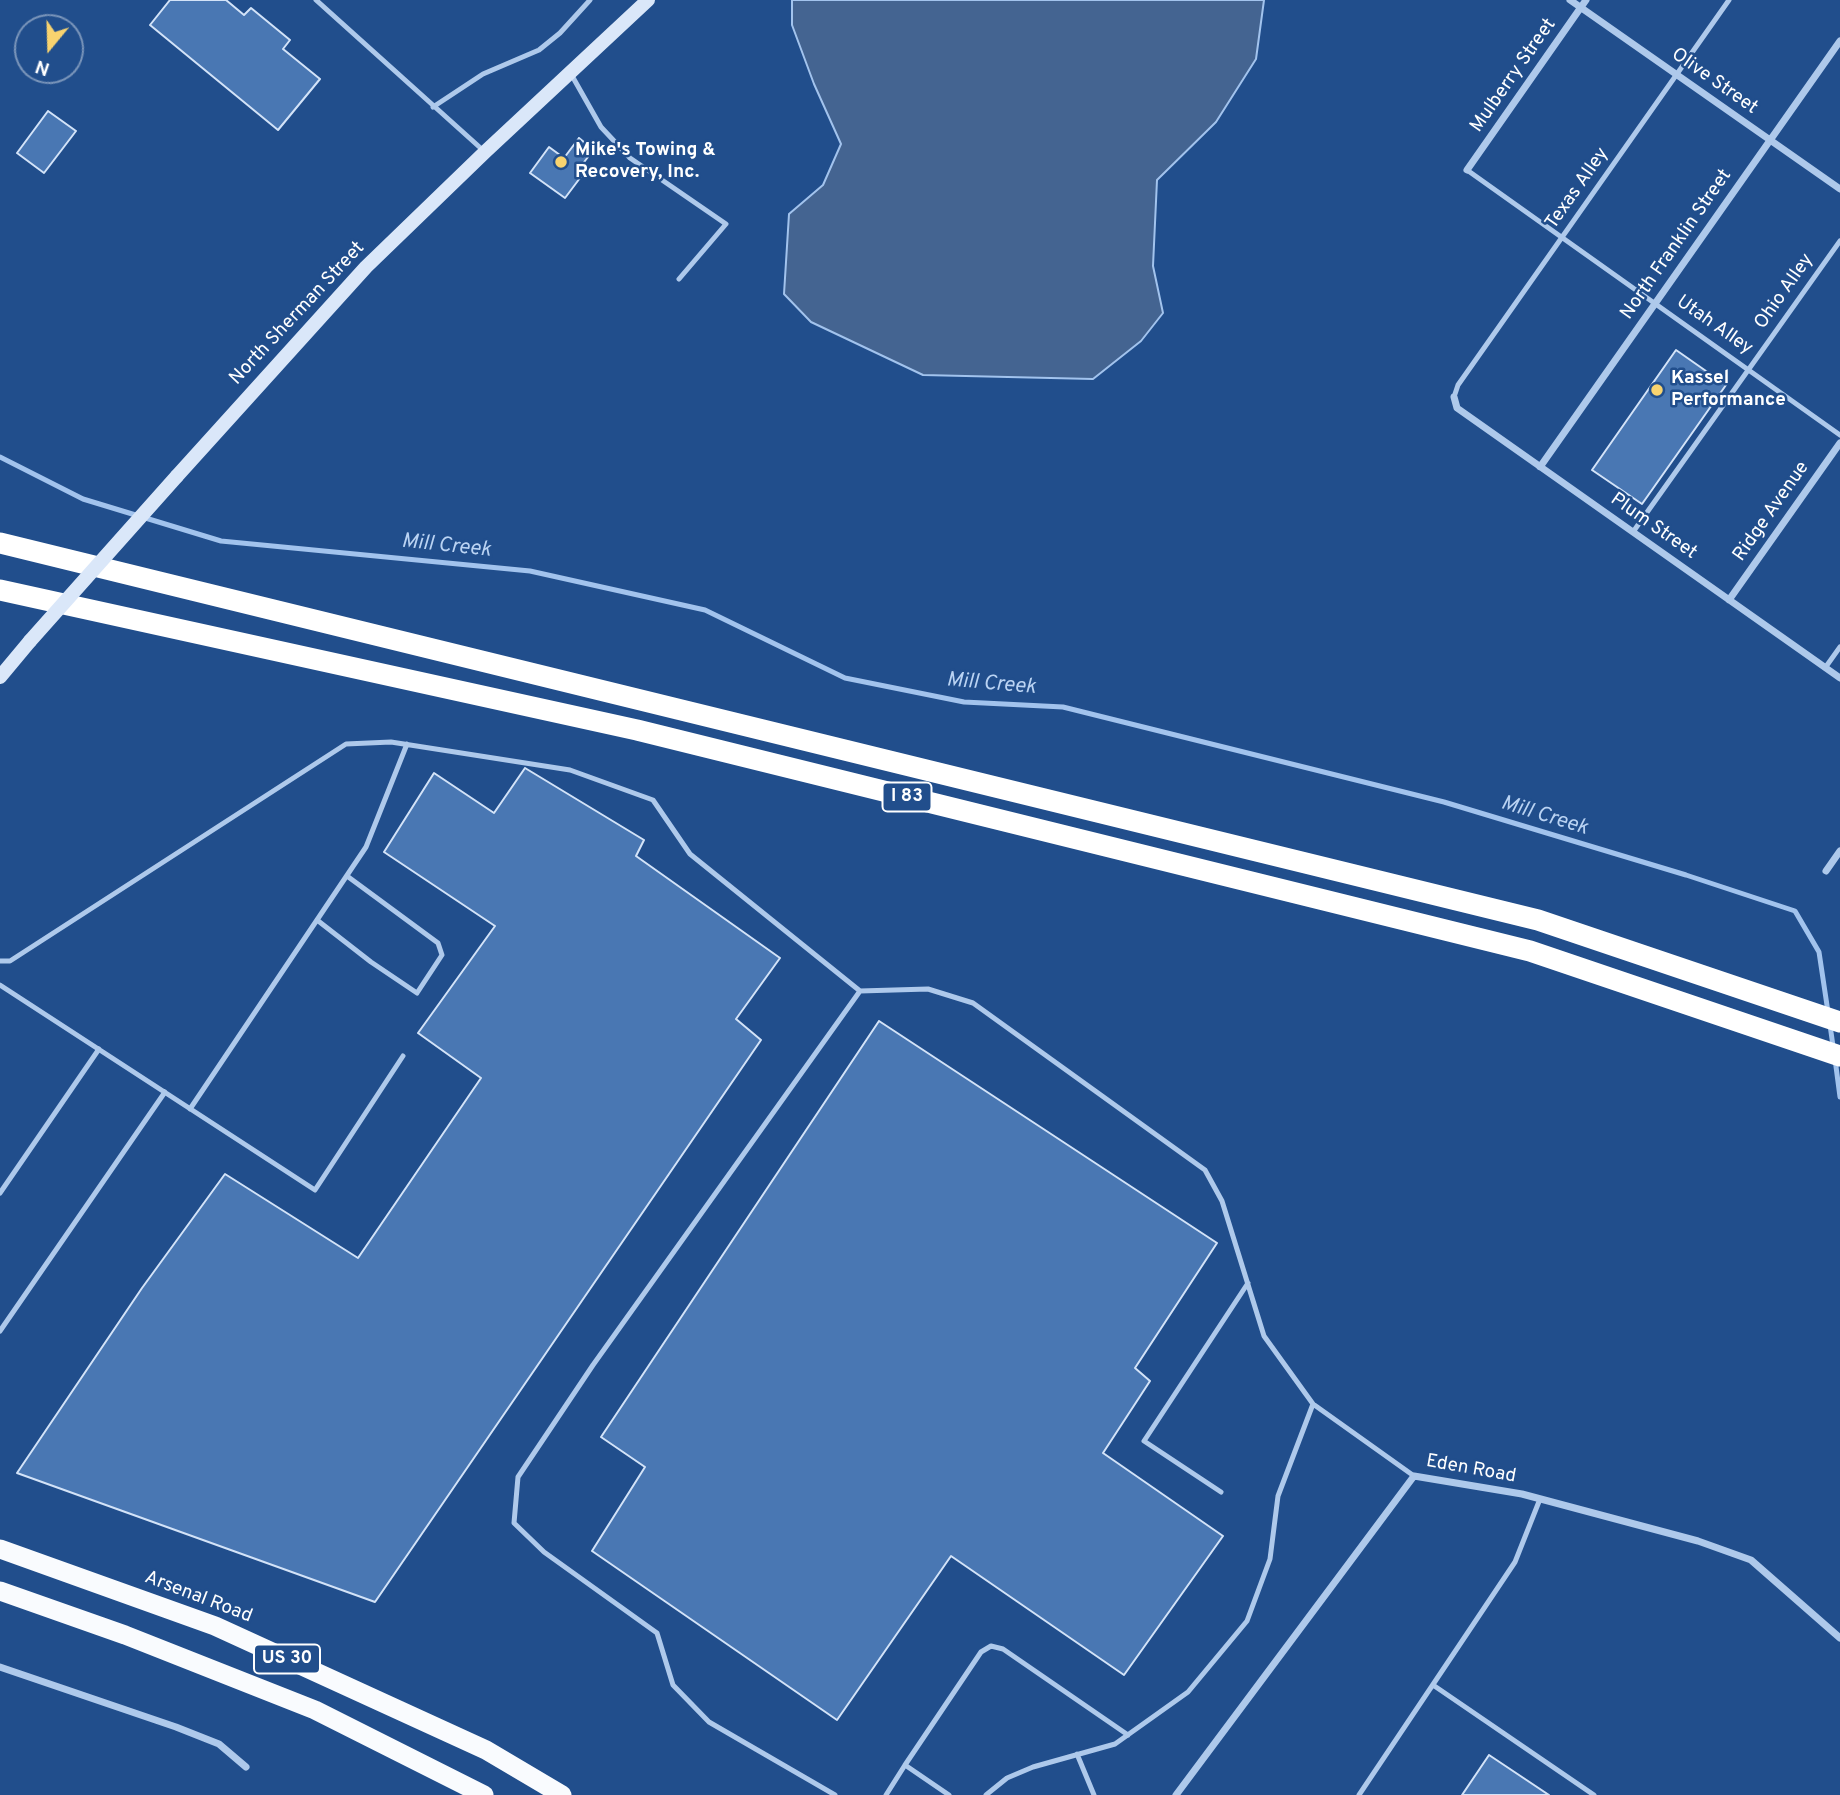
<!DOCTYPE html>
<style>
body{margin:0}
#map{position:relative;width:1840px;height:1795px;overflow:hidden;background:#214e8c;font-family:Overpass,sans-serif}
canvas{display:block}
.north{position:absolute;left:14px;top:14px;width:70px;height:70px;box-sizing:border-box;background:#214e8c;border:2px solid #7a95ba;border-radius:50%;rotate:199deg;font-size:19px;font-weight:700;line-height:28px;text-align:center;color:#fff}
.north::after{content:'';display:block;margin:auto;width:24px;height:32px;background:#f8d36f;clip-path:polygon(50% 0,100% 100%,50% 72%,0 100%)}
</style>
<div id="map">
<canvas width="1840" height="1795"></canvas>
<div class="north">N</div>
</div>
<script>
const context = document.querySelector('canvas').getContext('2d');
context.lineJoin = 'round';
function paint(path, color) {
  context.fillStyle = color;
  context.fill(path, 'evenodd');
}
function toPath(rows) {
  const path = new Path2D();
  for (const r of rows) {
    path.moveTo(r[0], r[1]);
    for (let i = 2; i < r.length; i += 2) path.lineTo(r[i], r[i + 1]);
  }
  return path;
}
function strokePath(path, color, width, dash) {
  context.strokeStyle = color;
  context.lineWidth = width;
  context.lineCap = dash ? 'butt' : 'round';
  context.setLineDash(dash || []);
  context.stroke(path);
}
function label(font, color, halo, rows, align = 'center') {
  context.font = font + ' Overpass,sans-serif';
  context.lineWidth = 5;
  context.setLineDash([]);
  context.textBaseline = 'middle';
  context.strokeStyle = halo;
  context.fillStyle = color;
  for (const [text, x, y, turn = 0] of rows) {
    context.save();
    context.translate(x, y);
    context.rotate((+turn || 0) * Math.PI / 180);
    context.textAlign = isNaN(turn) ? turn : align;
    if (halo) context.strokeText(text, 0, 0);
    context.fillText(text, 0, 0);
    context.restore();
  }
}
const water = toPath([
 [792,0,1264,0,1256,59,1216,122,1157,180,1153,266,1163,313,1141,341,1093,379,923,375,811,322,784,294,789,214,823,185,841,144,814,84,792,25,792,0]
]);
paint(water, '#446491');
strokePath(water, '#a2c3ed', 2);
strokePath(toPath([
 [0,457,83,499,221,541,530,571,705,610,845,678,964,702,1063,707,1444,802,1686,875,1795,911,1819,952,1828,1012],
 [1830,1025,1833,1046],
 [1835,1059,1840,1097]
]), '#a2c3ed', 5);
const building = toPath([
 [170,0,226,0,244,15,251,8,290,40,283,49,320,79,278,130,150,25,170,0],
 [48,111,76,131,44,173,17,153,48,111],
 [579,138,590,147,584,154,588,157,581,166,586,170,565,198,530,173,549,147,564,158,579,138],
 [1676,350,1726,385,1642,504,1592,470,1676,350],
 [525,768,644,840,636,856,780,958,736,1019,761,1040,375,1602,17,1473,142,1288,225,1174,358,1258,481,1078,418,1033,495,926,384,852,434,773,494,813,525,768],
 [879,1021,1217,1243,1135,1368,1150,1381,1103,1453,1223,1536,1124,1675,951,1556,837,1720,592,1551,645,1467,601,1437,879,1021],
 [1489,1755,1549,1795,1462,1795,1489,1755]
]);
paint(building, '#4977b3');
strokePath(building, '#d3e3f8', 2);
strokePath(toPath([
 [316,0,485,152],
 [571,74,601,127,630,158,726,224,679,279],
 [433,107,483,74,539,50,560,33,590,0],
 [1467,170,1840,435],
 [1454,397,1458,385,1729,0],
 [1633,532,1840,241],
 [1825,668,1840,647],
 [317,920,371,962,417,993,442,955,438,943,347,876],
 [0,961,10,961,346,744,391,742,570,770,653,800,690,854,860,991,928,989,973,1003,1205,1170,1222,1201,1264,1336,1313,1404,1414,1476],
 [0,985,315,1190,403,1056],
 [190,1109,366,847,407,744],
 [0,1193,99,1049],
 [0,1331,165,1092],
 [1221,1492,1144,1441,1248,1283],
 [1433,1685,1594,1795],
 [1077,1754,1094,1795],
 [835,1795,709,1722,673,1685,657,1633,544,1552,514,1523,518,1477,593,1365,860,991],
 [886,1795,905,1765],
 [949,1795,905,1765,981,1652,991,1646,1003,1649,1128,1735],
 [986,1795,1007,1778,1033,1767,1115,1744,1188,1692,1247,1621,1270,1559,1278,1496,1313,1404],
 [1359,1795,1515,1562,1540,1499]
]), '#aec9eb', 5);
strokePath(toPath([
 [1570,0,1840,189],
 [1467,170,1586,0],
 [1454,397,1457,408,1840,678],
 [1540,467,1840,41],
 [1729,600,1840,443],
 [1826,871,1840,851],
 [0,1667,176,1727,219,1744,246,1767],
 [1176,1795,1414,1476,1522,1494,1698,1541,1751,1560,1840,1638]
]), '#aec9eb', 7);
strokePath(toPath([
 [177,476,366,267,485,152,648,0],
 [0,677,30,641]
]), '#dae7f9', 14);
strokePath(toPath([
 [0,1549,215,1626,486,1750,562,1795],
 [0,1591,125,1635,315,1710,484,1795]
]), '#f9fbfe', 19);
strokePath(toPath([
 [0,543,1538,920,1840,1022],
 [0,590,637,730,1530,951,1840,1056]
]), '#fff', 21);
strokePath(toPath([
 [30,641,177,476]
]), '#dae7f9', 14);
for (const [x, y, r, color] of [
 [561,162,7,"#f8d36f"],
 [1657,390,7,"#f8d36f"]
]) {
  const dot = new Path2D();
  dot.arc(x, y, r, 0, 2 * Math.PI);
  context.fillStyle = color;
  context.fill(dot);
  strokePath(dot, '#214e8c', 2.5);
}
for (const [x, y, w] of [
 [907,797,49],
 [287,1659,66]
]) {
  const box = new Path2D();
  box.roundRect(x - w / 2, y - 14.5, w, 29, 5);
  context.fillStyle = '#214e8c';
  context.fill(box);
  strokePath(box, '#fff', 2);
}
label('bold 18px', '#fff', null, [
 ["I 83",907,797],
 ["US 30",287,1659]
]);
label('19px', '#fff', '#214e8c', [
 ["Mulberry Street",1514,76,-55],
 ["Olive Street",1714,82,35],
 ["Texas Alley",1578,189,-55],
 ["North Franklin Street",1677,245,-55],
 ["Ohio Alley",1785,292,-55],
 ["North Sherman Street",298,314,-47],
 ["Utah Alley",1714,326,35],
 ["Ridge Avenue",1772,512,-55],
 ["Plum Street",1653,527,35],
 ["Eden Road",1471,1470,10],
 ["Arsenal Road",198,1598,21]
]);
label('bold 19px', '#fff', '#214e8c', [
 ["Mike's Towing &",575,151],
 ["Recovery, Inc.",575,173],
 ["Kassel",1671,379],
 ["Performance",1671,401]
], 'left');
label('italic 21px', '#bad3f3', '#214e8c', [
 ["Mill Creek",446,547,6],
 ["Mill Creek",991,685,5],
 ["Mill Creek",1544,817,17]
]);
</script>
